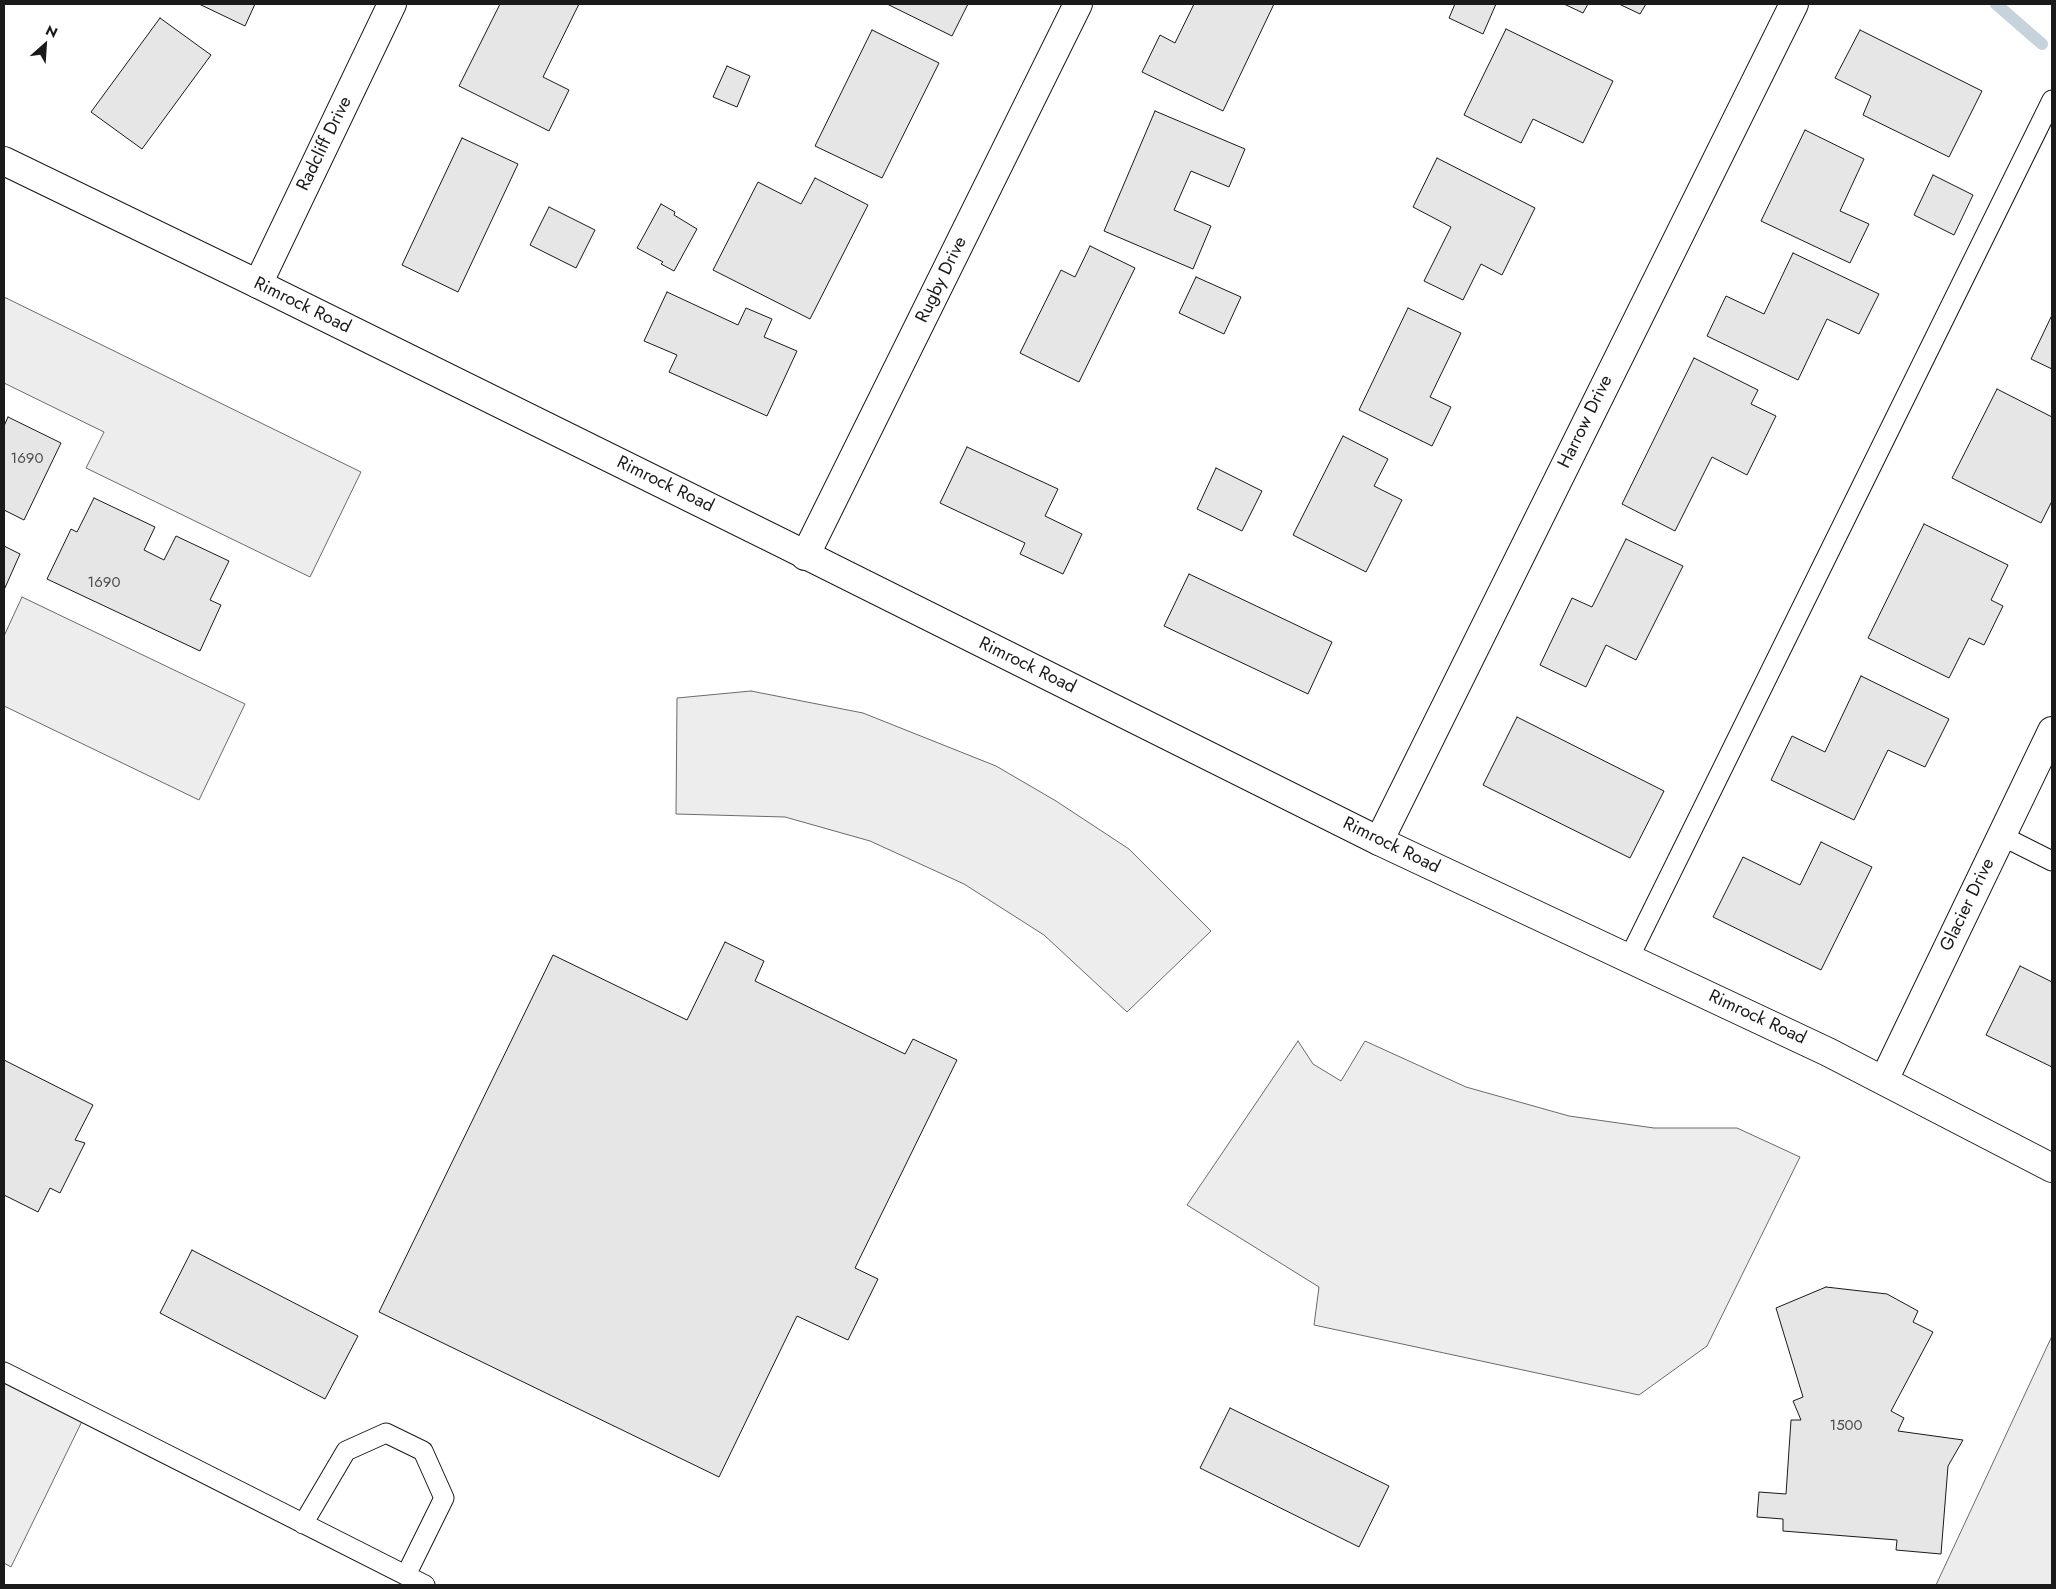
<!DOCTYPE html>
<style>
body{margin:0}
#map{position:relative;width:2056px;height:1589px;overflow:hidden;background:#fff;font-family:Jost,sans-serif}
canvas{display:block}
.frame{position:absolute;inset:0;border:5px solid #1a1a1a;pointer-events:none}
.north{position:absolute;left:20px;top:20px;width:50px;height:50px;-webkit-text-stroke:4px #fff;paint-order:stroke;rotate:26deg;font-size:14px;font-weight:700;line-height:20px;text-align:center;color:#1a1a1a}
.north::after{content:'';display:block;margin:auto;width:18px;height:22px;background:#1a1a1a;clip-path:polygon(50% 0,100% 100%,50% 72%,0 100%)}
</style>
<div id="map">
<canvas width="2056" height="1589"></canvas>
<div class="frame"></div>
<div class="north">N</div>
</div>
<script>
const context = document.querySelector('canvas').getContext('2d');
context.lineJoin = 'round';
function paint(path, color) {
  context.fillStyle = color;
  context.fill(path, 'evenodd');
}
function toPath(rows) {
  const path = new Path2D();
  for (const r of rows) {
    path.moveTo(r[0], r[1]);
    for (let i = 2; i < r.length; i += 2) path.lineTo(r[i], r[i + 1]);
  }
  return path;
}
function strokePath(path, color, width, dash) {
  context.strokeStyle = color;
  context.lineWidth = width;
  context.lineCap = dash ? 'butt' : 'round';
  context.setLineDash(dash || []);
  context.stroke(path);
}
function label(font, color, halo, rows, align = 'center') {
  context.font = font + ' Jost,sans-serif';
  context.lineWidth = 4;
  context.setLineDash([]);
  context.textBaseline = 'middle';
  context.strokeStyle = halo;
  context.fillStyle = color;
  for (const [text, x, y, turn = 0] of rows) {
    context.save();
    context.translate(x, y);
    context.rotate((+turn || 0) * Math.PI / 180);
    context.textAlign = isNaN(turn) ? turn : align;
    if (halo) context.strokeText(text, 0, 0);
    context.fillText(text, 0, 0);
    context.restore();
  }
}
const parking = toPath([
 [4,297,361,472,310,577,86,468,104,432,4,383,4,297],
 [22,597,245,704,199,800,4,706,4,636,22,597],
 [751,691,863,713,996,766,1056,801,1129,849,1211,931,1127,1012,1044,935,964,884,870,841,785,817,676,814,677,698,751,691],
 [1298,1041,1313,1064,1341,1081,1365,1041,1466,1087,1569,1116,1654,1128,1737,1128,1800,1157,1707,1346,1639,1395,1314,1325,1319,1287,1187,1205,1298,1041],
 [2052,1336,2052,1585,1936,1585,2052,1336],
 [4,1372,86,1413,11,1567,4,1563,4,1372]
]);
paint(parking, '#ededed');
strokePath(parking, '#6a6a6a', 1);
strokePath(toPath([
 [1996,4,2042,44]
]), '#c6d2dc', 12);
const building = toPath([
 [199,4,255,4,245,26,199,4],
 [500,4,579,4,543,77,569,90,549,131,459,86,500,4],
 [887,4,968,4,952,36,887,4],
 [1194,4,1274,4,1223,111,1142,72,1160,35,1175,43,1194,4],
 [1455,4,1496,4,1483,34,1449,18,1455,4],
 [1564,4,1588,4,1583,13,1564,4],
 [1619,4,1646,4,1640,14,1619,4],
 [160,18,211,55,142,149,91,112,160,18],
 [1506,29,1613,81,1583,143,1533,119,1521,143,1464,115,1506,29],
 [872,30,939,63,882,178,815,146,872,30],
 [1860,30,1982,91,1949,157,1863,115,1871,96,1835,78,1860,30],
 [727,66,750,76,737,107,713,97,727,66],
 [1155,111,1245,149,1229,187,1191,171,1174,210,1211,226,1193,269,1104,231,1155,111],
 [1805,130,1864,159,1840,211,1869,224,1850,263,1761,221,1805,130],
 [462,138,518,164,458,292,402,265,462,138],
 [1437,158,1535,208,1502,275,1481,264,1463,300,1424,281,1451,227,1413,207,1437,158],
 [1933,175,1973,195,1954,235,1914,215,1933,175],
 [815,178,868,205,810,319,713,270,758,182,801,204,815,178],
 [661,204,675,212,674,215,697,229,674,271,661,264,663,262,637,248,661,204],
 [549,207,595,230,576,268,530,245,549,207],
 [1090,246,1135,268,1079,382,1020,353,1061,270,1075,277,1090,246],
 [1793,253,1879,294,1859,334,1827,319,1798,380,1707,336,1726,296,1764,314,1793,253],
 [1196,277,1241,297,1224,334,1179,313,1196,277],
 [667,292,738,325,746,308,772,319,764,337,797,351,767,416,669,372,677,355,644,341,667,292],
 [1408,308,1461,333,1430,397,1451,407,1432,446,1359,410,1408,308],
 [2052,315,2052,369,2031,359,2052,315],
 [1694,358,1758,390,1751,404,1776,416,1747,475,1712,457,1675,531,1622,504,1694,358],
 [1997,389,2052,417,2052,501,2041,523,1952,478,1997,389],
 [8,417,61,443,24,520,4,510,4,426,8,417],
 [1343,436,1388,459,1374,486,1402,500,1366,572,1293,535,1343,436],
 [967,447,1058,489,1045,516,1082,534,1063,574,1020,554,1025,543,940,503,967,447],
 [1216,468,1262,491,1242,531,1197,509,1216,468],
 [94,498,155,527,144,550,164,560,176,536,229,561,210,600,221,605,200,651,47,579,71,529,77,532,94,498],
 [1924,524,2008,565,1991,600,2003,606,1984,645,1969,638,1949,678,1868,638,1924,524],
 [1626,539,1683,566,1636,660,1606,645,1586,687,1540,665,1572,598,1592,607,1626,539],
 [4,546,20,554,4,590,4,546],
 [1189,574,1332,642,1308,694,1164,626,1189,574],
 [1861,676,1949,719,1925,767,1888,750,1854,820,1771,780,1792,736,1825,752,1861,676],
 [1517,717,1664,791,1630,858,1483,785,1517,717],
 [1821,842,1872,867,1821,970,1713,917,1743,857,1800,885,1821,842],
 [725,942,764,961,755,981,905,1054,913,1039,957,1060,855,1268,878,1279,848,1340,797,1316,719,1477,379,1312,553,955,687,1020,725,942],
 [2020,966,2052,982,2052,1067,1986,1035,2020,966],
 [4,1060,93,1105,75,1140,85,1143,60,1193,50,1188,38,1212,4,1195,4,1060],
 [192,1250,358,1336,325,1399,160,1313,192,1250],
 [1826,1287,1887,1294,1918,1311,1913,1322,1933,1332,1891,1411,1904,1418,1898,1431,1963,1440,1948,1466,1941,1554,1896,1550,1897,1540,1783,1531,1783,1519,1757,1517,1759,1492,1786,1494,1791,1420,1801,1420,1793,1401,1803,1397,1776,1308,1826,1287],
 [1230,1408,1389,1486,1359,1547,1200,1468,1230,1408]
]);
paint(building, '#e6e6e6');
strokePath(building, '#1a1a1a', 1);
const lane = toPath([
 [2002,836,2052,861],
 [1629,958,2052,100],
 [4,1372,425,1585],
 [303,1524,346,1451,386,1433,423,1451,444,1498,406,1575]
]);
const street = toPath([
 [258,284,392,4],
 [805,556,1078,4],
 [1379,841,1794,4],
 [1884,1080,2052,731]
]);
const secondary = toPath([
 [4,161,258,284,782,543,1379,841,1828,1052,2052,1168]
]);
strokePath(lane, '#1a1a1a', 21);
strokePath(street, '#1a1a1a', 30);
strokePath(secondary, '#1a1a1a', 30);
strokePath(lane, '#fff', 19);
strokePath(street, '#fff', 28);
strokePath(secondary, '#fff', 28);
label('15px', '#4d4d4d', null, [
 ["1690",27,459],
 ["1690",104,583],
 ["1500",1846,1426]
]);
label('18px', '#1a1a1a', '#fff', [
 ["Radcliff Drive",325,144,-64],
 ["Rugby Drive",942,280,-64],
 ["Rimrock Road",302,306,26],
 ["Harrow Drive",1586,422,-64],
 ["Rimrock Road",665,485,26],
 ["Rimrock Road",1027,666,26],
 ["Rimrock Road",1391,846,26],
 ["Glacier Drive",1968,905,-64],
 ["Rimrock Road",1757,1018,25]
]);
</script>
